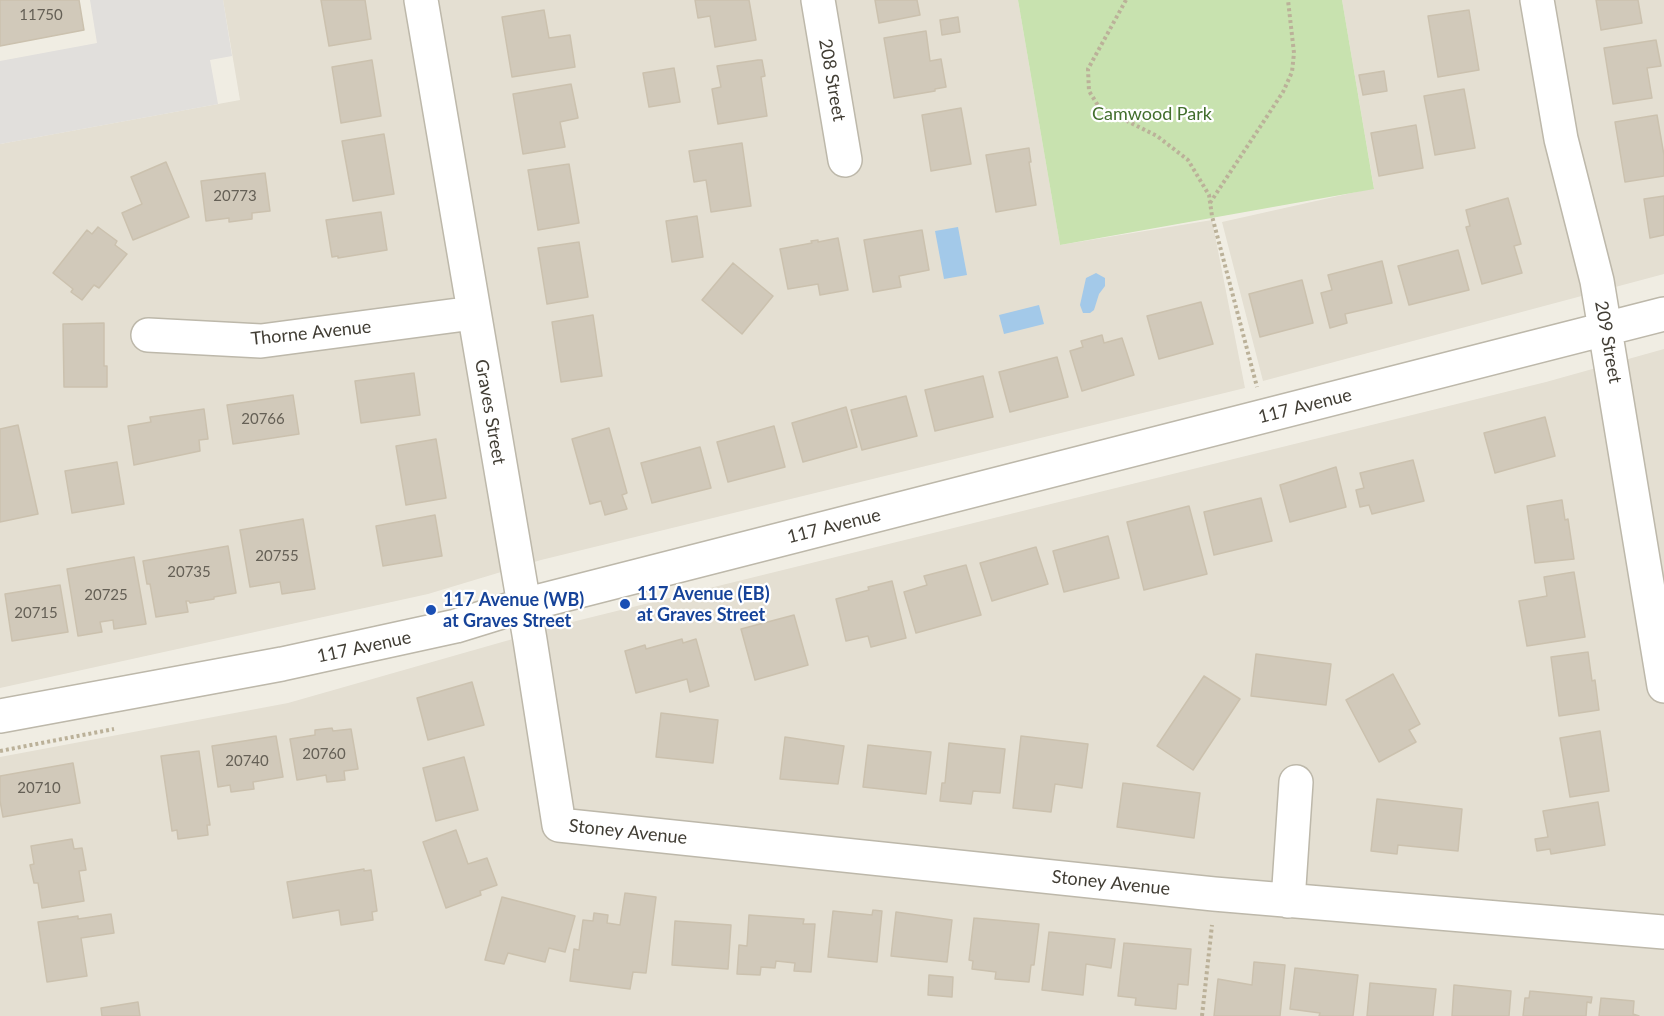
<!DOCTYPE html>
<style>
body{margin:0}
canvas{display:block;background:#f0ede3}
</style>
<canvas width="1664" height="1016"></canvas>
<script>
const context = document.querySelector('canvas').getContext('2d');
context.lineJoin = 'round';
function paint(path, color) {
  context.fillStyle = color;
  context.fill(path, 'evenodd');
}
function toPath(rows) {
  const path = new Path2D();
  for (const r of rows) {
    path.moveTo(r[0], r[1]);
    for (let i = 2; i < r.length; i += 2) path.lineTo(r[i], r[i + 1]);
  }
  return path;
}
function strokePath(path, color, width, dash) {
  context.strokeStyle = color;
  context.lineWidth = width;
  context.lineCap = dash ? 'butt' : 'round';
  context.setLineDash(dash || []);
  context.stroke(path);
}
function label(font, color, halo, rows, align = 'center') {
  context.font = font + ' Lato,sans-serif';
  context.lineWidth = 4.5;
  context.setLineDash([]);
  context.textBaseline = 'middle';
  context.strokeStyle = halo;
  context.fillStyle = color;
  for (const [text, x, y, turn = 0] of rows) {
    context.save();
    context.translate(x, y);
    context.rotate((+turn || 0) * Math.PI / 180);
    context.textAlign = isNaN(turn) ? turn : align;
    if (halo) context.strokeText(text, 0, 0);
    context.fillText(text, 0, 0);
    context.restore();
  }
}
paint(toPath([
 [223,0,1018,0,1060,245,1212,220,1245,388,541,560,428,594,0,688,0,144,240,100],
 [1342,0,1664,0,1664,274,1263,381,1222,222,1374,188],
 [1664,349,1664,1016,0,1016,0,757,288,703,576,621,1546,382]
]), '#e4dfd2');
paint(toPath([
 [1018,0,1342,0,1374,189,1060,245]
]), '#c8e2af');
paint(toPath([
 [90,0,223,0,232,56,210,60,218,104,0,144,0,61,97,43]
]), '#e1dfdc');
paint(toPath([
 [958,227,967,275,944,279,935,231],
 [1096,273,1105,278,1105,286,1099,294,1094,310,1090,313,1083,313,1080,305,1086,278],
 [1039,305,1044,324,1004,334,999,315]
]), '#a3c9e9');
const building = toPath([
 [0,0,79,0,84,30,0,46,0,0],
 [321,0,365,0,371,39,329,46,321,0],
 [695,0,749,0,756,40,715,47,710,16,698,18,695,0],
 [875,0,917,0,920,15,879,23,875,0],
 [1596,0,1638,0,1642,23,1601,30,1596,0],
 [544,10,549,38,570,35,575,67,512,77,502,17,544,10],
 [1469,10,1479,70,1438,77,1428,16,1469,10],
 [958,17,960,32,942,35,940,20,958,17],
 [926,31,930,61,941,59,946,87,935,89,935,91,894,98,884,38,926,31],
 [1656,40,1661,66,1647,68,1652,98,1613,104,1604,48,1656,40],
 [372,60,381,116,341,123,332,67,372,60],
 [758,60,762,60,765,76,761,77,767,116,718,124,712,89,721,87,717,66,758,60],
 [674,68,680,102,649,107,643,73,674,68],
 [1384,71,1387,91,1363,95,1359,75,1384,71],
 [571,84,578,118,560,122,565,147,523,154,513,94,571,84],
 [1464,89,1475,148,1435,155,1424,96,1464,89],
 [961,108,971,164,931,171,922,115,961,108],
 [1657,115,1664,155,1664,176,1625,182,1615,122,1657,115],
 [1416,125,1423,168,1379,176,1371,133,1416,125],
 [384,134,394,194,353,201,342,141,384,134],
 [742,143,751,206,711,212,706,180,694,182,689,151,742,143],
 [1029,148,1031,162,1029,162,1036,205,996,212,986,155,1029,148],
 [166,162,189,217,133,240,122,213,142,204,131,177,166,162],
 [569,164,579,223,538,230,528,170,569,164],
 [265,173,270,211,252,213,252,219,229,222,229,218,206,221,201,181,265,173],
 [1664,196,1664,235,1650,238,1644,199,1664,196],
 [1508,198,1521,244,1514,246,1522,273,1482,284,1466,227,1470,226,1466,210,1508,198],
 [381,212,387,250,338,258,338,256,332,257,326,220,381,212],
 [697,216,703,257,672,262,666,221,697,216],
 [98,227,117,241,115,245,127,254,99,288,94,285,82,300,71,292,73,289,53,273,87,230,92,234,98,227],
 [922,230,929,270,899,276,901,287,873,292,864,240,922,230],
 [838,238,848,290,820,295,818,284,788,289,780,249,812,243,811,241,818,240,818,242,838,238],
 [579,242,588,297,547,304,538,248,579,242],
 [1458,250,1469,290,1409,305,1398,266,1458,250],
 [1382,261,1392,303,1345,314,1347,323,1330,328,1321,293,1332,290,1328,275,1382,261],
 [733,263,773,296,742,334,702,300,733,263],
 [1302,280,1313,323,1260,337,1249,294,1302,280],
 [1201,302,1213,344,1159,359,1147,316,1201,302],
 [593,315,602,376,561,382,552,322,593,315],
 [104,323,104,366,107,366,107,387,64,387,63,324,104,323],
 [1102,335,1104,343,1122,338,1134,375,1082,391,1070,351,1083,347,1081,341,1102,335],
 [1057,357,1068,397,1010,412,999,372,1057,357],
 [414,373,420,415,361,423,355,381,414,373],
 [983,376,993,417,935,431,925,390,983,376],
 [293,395,299,434,233,444,227,405,293,395],
 [906,396,917,436,862,450,851,410,906,396],
 [846,407,857,447,803,462,792,423,846,407],
 [204,409,208,439,199,440,200,451,134,465,128,426,151,422,150,417,204,409],
 [1545,417,1555,456,1495,473,1484,433,1545,417],
 [18,425,38,514,0,522,0,429,18,425],
 [774,426,785,467,728,482,717,442,774,426],
 [609,428,627,493,622,495,627,509,605,515,601,501,590,504,572,439,609,428],
 [436,439,446,498,406,505,396,446,436,439],
 [700,447,711,488,652,503,641,463,700,447],
 [1413,460,1424,501,1372,514,1369,505,1360,507,1356,490,1364,488,1360,473,1413,460],
 [117,462,124,504,72,513,65,471,117,462],
 [1336,467,1346,507,1290,522,1280,485,1336,467],
 [1261,498,1272,541,1214,555,1204,512,1261,498],
 [1562,500,1565,520,1568,519,1574,559,1535,563,1527,506,1562,500],
 [1189,506,1207,574,1144,590,1127,522,1189,506],
 [435,515,442,556,383,566,376,526,435,515],
 [303,519,315,589,282,594,280,582,250,587,240,530,303,519],
 [1108,536,1119,578,1064,592,1053,551,1108,536],
 [228,546,236,593,214,597,214,599,190,603,189,601,186,601,188,612,156,617,150,584,147,584,143,561,228,546],
 [1036,547,1048,584,992,601,980,563,1036,547],
 [134,557,146,624,114,629,113,620,100,622,102,632,78,636,67,569,134,557],
 [966,565,981,615,916,633,904,592,927,585,924,576,966,565],
 [1574,572,1585,637,1527,646,1519,601,1547,596,1544,577,1574,572],
 [892,581,906,638,871,647,868,636,846,641,836,599,869,590,868,587,892,581],
 [60,585,68,632,12,641,5,594,60,585],
 [794,615,808,665,755,680,741,629,794,615],
 [682,639,683,643,696,639,709,686,690,692,687,679,636,693,625,651,645,645,646,649,682,639],
 [1588,652,1592,681,1595,680,1599,710,1559,716,1551,657,1588,652],
 [1256,654,1331,664,1326,705,1251,696,1256,654],
 [1393,674,1420,724,1409,730,1416,742,1379,762,1346,700,1393,674],
 [1204,676,1240,699,1193,770,1157,746,1204,676],
 [472,682,484,725,428,740,417,698,472,682],
 [661,713,718,720,713,763,656,757,661,713],
 [332,728,333,731,351,729,358,769,344,771,345,780,327,782,326,775,297,780,290,739,315,735,315,730,332,728],
 [1600,731,1609,791,1570,797,1560,738,1600,731],
 [276,736,283,777,253,782,254,789,231,792,230,785,218,787,212,746,276,736],
 [1021,736,1088,744,1082,788,1055,784,1051,812,1013,808,1021,736],
 [785,737,844,746,838,784,780,779,785,737],
 [949,743,1005,749,1000,793,973,791,971,804,940,801,942,783,945,783,949,743],
 [868,745,931,752,926,794,863,787,868,745],
 [199,751,210,825,207,825,208,835,178,839,177,830,172,831,161,756,199,751],
 [464,757,478,810,436,821,423,768,464,757],
 [73,763,80,803,3,817,0,801,0,776,73,763],
 [1123,783,1200,793,1194,838,1117,827,1123,783],
 [1377,799,1462,809,1458,851,1398,845,1397,854,1371,851,1377,799],
 [1598,802,1605,845,1551,854,1550,849,1537,851,1535,839,1548,837,1543,811,1598,802],
 [456,830,468,864,487,858,497,885,480,891,481,895,446,908,423,842,456,830],
 [72,839,74,849,82,848,86,870,79,871,84,901,42,908,38,883,34,883,30,865,34,864,31,846,72,839],
 [364,869,364,871,371,870,377,911,372,912,373,920,341,925,339,910,293,918,287,882,364,869],
 [625,893,656,897,646,973,633,972,630,989,570,981,574,949,579,950,583,920,593,921,594,913,608,915,607,923,620,925,625,893],
 [502,897,575,916,565,952,549,948,545,962,508,953,504,964,485,960,502,897],
 [873,910,882,911,877,962,828,957,833,911,872,915,873,910],
 [896,912,952,920,947,962,891,956,896,912],
 [111,914,114,933,81,938,87,976,47,982,38,922,78,916,78,919,111,914],
 [749,915,804,919,803,924,815,924,811,972,794,971,795,963,776,961,775,968,761,967,760,975,737,974,739,945,747,946,749,915],
 [974,918,1039,924,1034,965,1031,965,1029,982,995,979,996,972,972,969,973,961,969,960,974,918],
 [675,921,731,925,728,969,672,965,675,921],
 [1049,932,1115,939,1111,968,1086,964,1083,995,1042,990,1049,932],
 [1124,943,1191,949,1188,985,1178,984,1176,1009,1135,1005,1136,998,1118,996,1124,943],
 [1254,962,1285,965,1280,1016,1214,1016,1218,979,1252,985,1254,962],
 [1295,968,1358,975,1353,1016,1319,1016,1320,1013,1290,1009,1295,968],
 [929,975,953,977,952,997,928,995,929,975],
 [1370,983,1436,989,1433,1016,1367,1016,1370,983],
 [1454,985,1511,991,1509,1016,1452,1016,1454,985],
 [1530,991,1592,997,1591,1003,1587,1002,1586,1016,1523,1016,1525,998,1529,998,1530,991],
 [1601,998,1634,1001,1633,1014,1639,1016,1599,1016,1601,998],
 [138,1002,140,1016,102,1016,101,1008,138,1002]
]);
paint(building, '#d1c9ba');
strokePath(building, '#cbc1ae', 1.5);
const minor = toPath([
 [421,0,530,640,559,825,1214,894,1664,932],
 [818,0,845,160],
 [1537,0,1561,139,1597,281,1664,686],
 [148,335,261,341,473,313],
 [0,716,282,664,456,626,524,605,1664,314],
 [1288,901,1296,782]
]);
strokePath(minor, '#bdb8aa', 36);
strokePath(toPath([
 [1126,0,1088,69,1089,91,1099,107,1157,136,1188,160,1209,195,1212,216,1257,387],
 [1210,203,1283,92,1292,72,1294,53,1288,0],
 [0,751,114,729],
 [1202,1016,1212,925]
]), '#bbb199', 4, [3, 3]);
strokePath(minor, '#fff', 33);
for (const [x, y, r, color] of [
 [625,604,6,"#1a4fb4"],
 [431,610,6,"#1a4fb4"]
]) {
  const dot = new Path2D();
  dot.arc(x, y, r, 0, 2 * Math.PI);
  context.fillStyle = color;
  context.fill(dot);
  strokePath(dot, '#fff', 2);
}
label('15px', '#656056', null, [
 ["11750",41,15],
 ["20773",235,196],
 ["20766",263,419],
 ["20755",277,556],
 ["20735",189,572],
 ["20725",106,595],
 ["20715",36,613],
 ["20760",324,754],
 ["20740",247,761],
 ["20710",39,788]
]);
label('18px', '#413d34', '#fff', [
 ["208 Street",832,80,80],
 ["Thorne Avenue",311,333,-6],
 ["209 Street",1608,342,80],
 ["117 Avenue",1305,406,-14],
 ["Graves Street",490,412,80],
 ["117 Avenue",834,526,-14],
 ["117 Avenue",364,647,-12],
 ["Stoney Avenue",628,832,6],
 ["Stoney Avenue",1111,883,6]
]);
label('18px', '#426e2d', '#fff', [
 ["Camwood Park",1152,114]
]);
label('bold 18px', '#164399', '#fff', [
 ["117 Avenue (EB)",637,594],
 ["at Graves Street",637,615],
 ["117 Avenue (WB)",443,600],
 ["at Graves Street",443,621]
], 'left');
</script>
